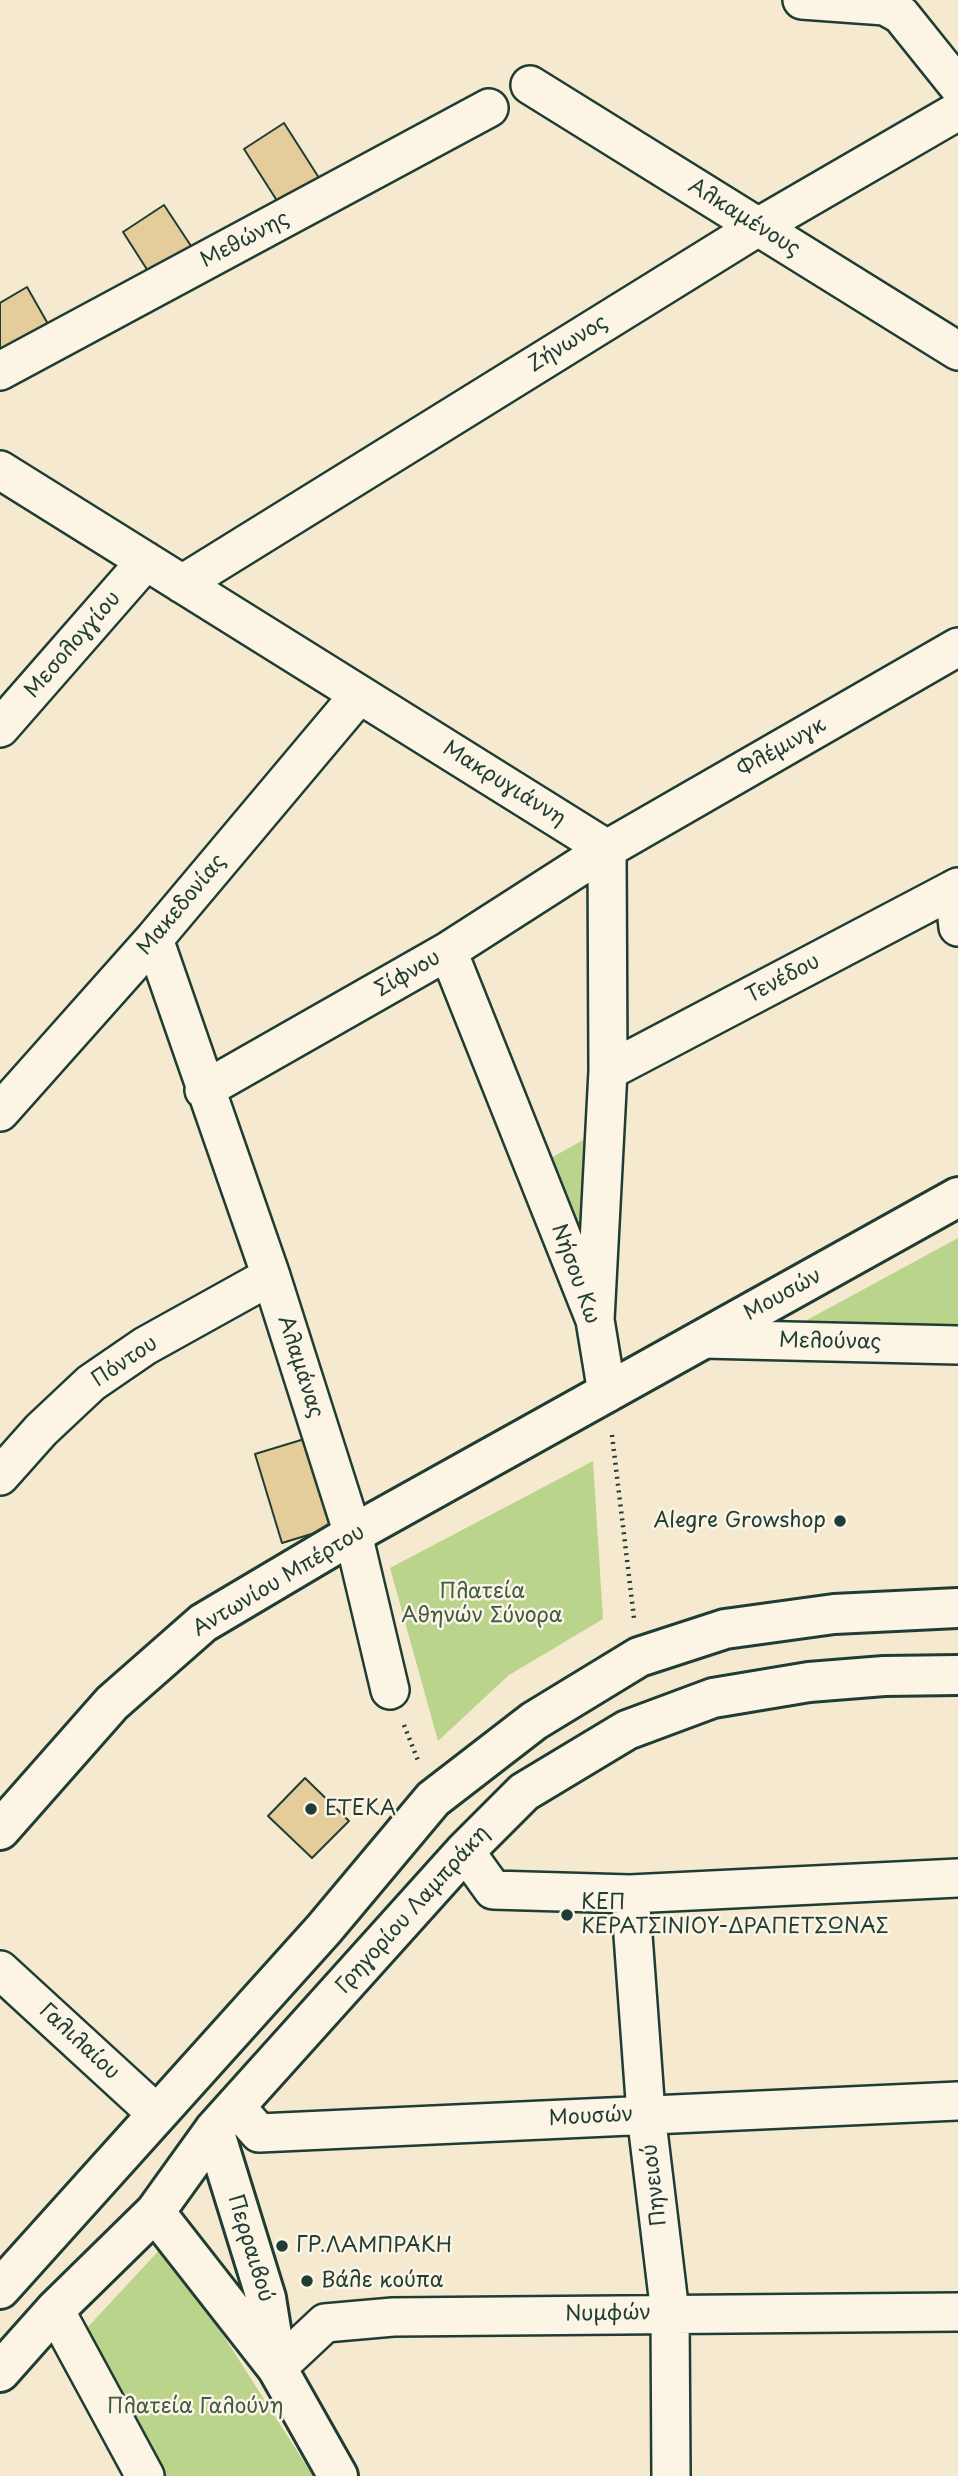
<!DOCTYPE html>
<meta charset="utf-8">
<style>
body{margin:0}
canvas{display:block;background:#f5e9cf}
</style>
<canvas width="958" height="2476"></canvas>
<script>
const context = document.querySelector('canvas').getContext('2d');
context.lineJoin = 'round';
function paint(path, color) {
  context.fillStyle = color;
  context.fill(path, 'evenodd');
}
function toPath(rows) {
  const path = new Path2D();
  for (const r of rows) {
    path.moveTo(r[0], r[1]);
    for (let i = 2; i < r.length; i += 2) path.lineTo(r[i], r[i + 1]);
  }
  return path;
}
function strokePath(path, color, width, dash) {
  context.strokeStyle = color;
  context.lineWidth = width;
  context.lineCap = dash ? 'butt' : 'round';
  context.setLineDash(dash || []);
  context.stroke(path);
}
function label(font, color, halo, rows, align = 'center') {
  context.font = font + ' "Playpen Sans",sans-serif';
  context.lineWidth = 5;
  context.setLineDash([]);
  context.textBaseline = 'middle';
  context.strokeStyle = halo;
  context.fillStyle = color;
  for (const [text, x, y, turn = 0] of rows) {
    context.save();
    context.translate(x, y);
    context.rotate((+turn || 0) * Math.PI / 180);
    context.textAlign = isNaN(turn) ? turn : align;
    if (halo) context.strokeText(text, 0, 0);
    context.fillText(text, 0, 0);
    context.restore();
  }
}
paint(toPath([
 [585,1139,580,1262,542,1163],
 [958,1238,958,1330,785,1332],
 [593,1461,603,1619,509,1675,438,1741,390,1568],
 [165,2244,313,2476,164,2476,85,2330]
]), '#bbd48b');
const building = toPath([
 [284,123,321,181,281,207,244,149,284,123],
 [164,205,197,255,155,282,123,232,164,205],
 [27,287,52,331,0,360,0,303,27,287],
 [311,1437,338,1526,282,1543,255,1454,311,1437],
 [305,1778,349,1821,312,1858,268,1816,305,1778]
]);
paint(building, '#e5cc9b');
strokePath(building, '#1f3d34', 2);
const street = toPath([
 [802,0,885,6,901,15,958,86],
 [530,85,958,351],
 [0,371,489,108],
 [0,470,607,849],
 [182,584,758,227,958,111],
 [0,728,146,561],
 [954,889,958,927],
 [154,939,271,1276,353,1534,390,1690],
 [448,951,595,1320,607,1393],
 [608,1071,958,887],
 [204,1090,448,951,607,849,958,647],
 [0,1112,154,939,359,695],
 [595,1320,608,1071,607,849],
 [703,1339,958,1345],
 [0,1476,41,1430,91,1383,145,1346,271,1276],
 [465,1851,493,1890,630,1894,958,1878],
 [630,1894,646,2114,670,2313,671,2476],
 [0,1970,157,2114],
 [236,2107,259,2133,958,2101],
 [55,2310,145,2476],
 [277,2368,325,2323,393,2317,958,2312]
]);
const secondary = toPath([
 [0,1830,112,1703,203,1623,353,1534,958,1197],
 [214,2130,266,2298,277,2366],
 [155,2212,277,2368,338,2476],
 [0,2289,324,1929,433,1799,534,1721,639,1657,725,1629,834,1614,958,1608],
 [0,2372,55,2310,155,2212,214,2130,465,1851,524,1792,627,1730,713,1698,809,1682,884,1676,958,1675]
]);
strokePath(street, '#1f3d34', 42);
strokePath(secondary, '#1f3d34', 44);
strokePath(toPath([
 [612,1435,634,1618],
 [404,1725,419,1763]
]), '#1f3d34', 4.5, [2, 5]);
strokePath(street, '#fcf5e5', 37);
strokePath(secondary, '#fcf5e5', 38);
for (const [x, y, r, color] of [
 [840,1521,7,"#1f3d34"],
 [311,1809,7,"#1f3d34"],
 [567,1915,7,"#1f3d34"],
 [282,2246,7,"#1f3d34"],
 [307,2281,7,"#1f3d34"]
]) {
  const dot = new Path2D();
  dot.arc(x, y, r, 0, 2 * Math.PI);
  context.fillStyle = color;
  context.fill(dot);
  strokePath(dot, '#fcf5e5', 2.5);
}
label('21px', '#1f3d34', '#fcf5e5', [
 ["Αλκαμένους",744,218,32],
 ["Μεθώνης",245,240,-28],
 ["Ζήνωνος",568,344,-32],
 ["Μεσολογγίου",73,645,-49],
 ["Φλέμινγκ",782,748,-30],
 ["Μακρυγιάννη",504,784,32],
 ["Μακεδονίας",182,905,-50],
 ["Σίφνου",408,974,-30],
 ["Τενέδου",783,979,-28],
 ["Νήσου Κω",575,1274,70],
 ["Μουσών",783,1295,-29],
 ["Μελούνας",830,1342,1],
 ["Πόντου",125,1362,-34],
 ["Αλαμάνας",300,1367,72],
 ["Αντωνίου Μπέρτου",279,1581,-31],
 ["Γρηγορίου Λαμπράκη",413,1910,-48],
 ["Γαλιλαίου",79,2042,43],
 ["Μουσών",591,2117,-3],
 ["Πηνειού",655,2185,-97],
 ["Περραιβού",250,2248,73],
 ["Νυμφών",608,2314,-1]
]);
label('21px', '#1f3d34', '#fcf5e5', [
 ["Alegre Growshop",826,1521,"right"],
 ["ΕΤΕΚΑ",325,1809],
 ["ΚΕΠ",581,1903],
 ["ΚΕΡΑΤΣΙΝΙΟΥ-ΔΡΑΠΕΤΣΩΝΑΣ",581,1927],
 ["ΓΡ.ΛΑΜΠΡΑΚΗ",296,2246],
 ["Βάλε κούπα",321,2281]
], 'left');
label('21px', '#3e5b45', '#fcf5e5', [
 ["Πλατεία",482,1592],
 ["Αθηνών Σύνορα",482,1616],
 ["Πλατεία Γαλούνη",195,2407]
]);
</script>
